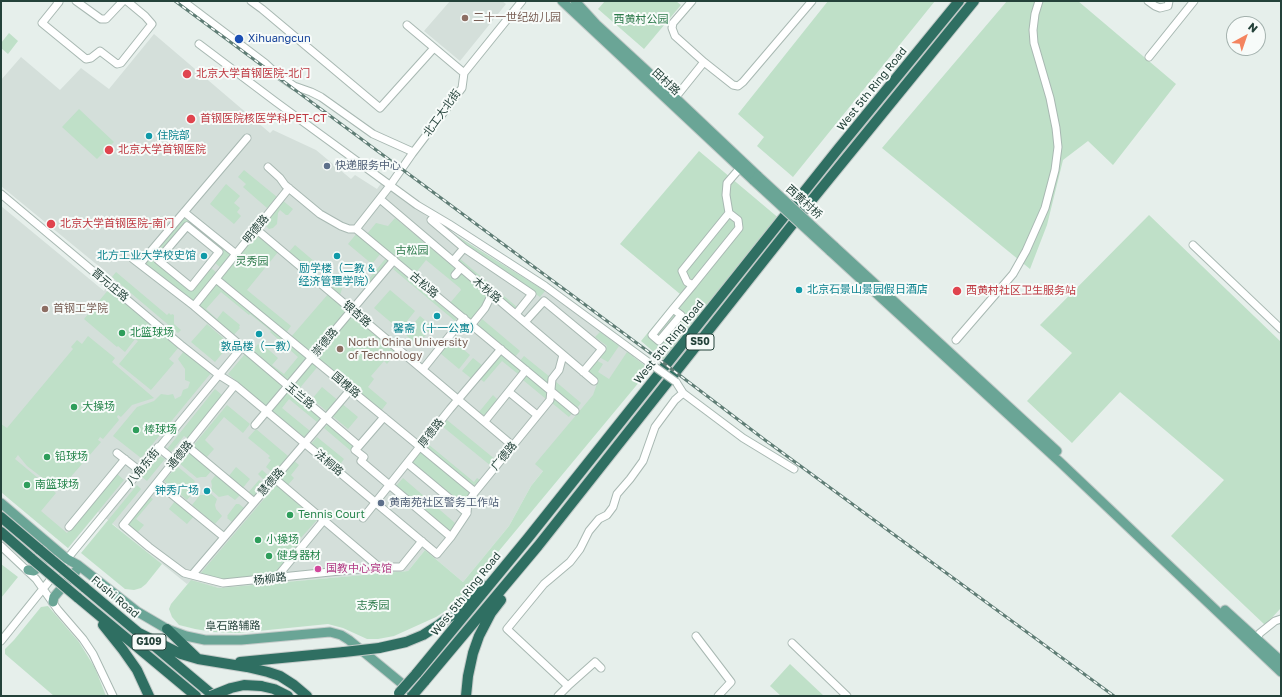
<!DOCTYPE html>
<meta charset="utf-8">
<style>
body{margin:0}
#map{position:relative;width:1282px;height:697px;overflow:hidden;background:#e6efeb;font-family:"Golos Text",sans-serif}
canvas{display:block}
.frame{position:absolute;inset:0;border:2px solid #24423a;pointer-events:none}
.north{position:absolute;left:1226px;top:16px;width:40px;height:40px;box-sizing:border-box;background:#f7fbf9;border:1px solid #a3b1ad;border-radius:50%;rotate:40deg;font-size:11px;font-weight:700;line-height:16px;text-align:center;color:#24423a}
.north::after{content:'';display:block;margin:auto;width:14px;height:18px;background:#f4845f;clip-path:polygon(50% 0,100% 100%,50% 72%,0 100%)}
</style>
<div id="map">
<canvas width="1282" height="697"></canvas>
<div class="frame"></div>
<div class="north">N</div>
</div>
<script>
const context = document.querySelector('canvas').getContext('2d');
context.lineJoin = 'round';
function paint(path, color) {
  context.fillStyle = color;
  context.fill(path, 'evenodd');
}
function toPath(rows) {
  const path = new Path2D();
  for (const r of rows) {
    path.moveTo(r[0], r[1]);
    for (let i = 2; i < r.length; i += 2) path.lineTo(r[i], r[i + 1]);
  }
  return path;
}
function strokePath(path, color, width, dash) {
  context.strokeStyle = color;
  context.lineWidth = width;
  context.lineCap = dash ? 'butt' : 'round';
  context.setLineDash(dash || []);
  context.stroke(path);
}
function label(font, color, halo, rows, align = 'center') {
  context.font = font + ' "Golos Text","Noto Sans SC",sans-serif';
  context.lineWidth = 4;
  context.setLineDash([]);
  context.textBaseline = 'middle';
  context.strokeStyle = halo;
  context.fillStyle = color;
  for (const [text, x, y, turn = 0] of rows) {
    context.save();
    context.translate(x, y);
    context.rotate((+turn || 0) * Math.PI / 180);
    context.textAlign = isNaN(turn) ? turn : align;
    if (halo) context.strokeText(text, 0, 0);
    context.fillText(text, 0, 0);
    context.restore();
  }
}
paint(toPath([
 [450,1,502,1,506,4,460,61,424,31],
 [154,34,270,133,273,130,316,150,351,179,355,175,377,189,382,182,429,218,545,291,634,356,531,486,509,526,463,582,425,550,408,571,219,588,191,581,187,584,98,512,68,548,1,492,1,206,104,291,112,277,1,186,1,80,21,57,60,90,81,68,109,89]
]), '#d4dfda');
paint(toPath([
 [605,1,676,1,681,5,644,49,598,9],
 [828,1,935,1,793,177,757,146,764,137,738,114],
 [1007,1,1078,1,1176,84,1113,165,1088,141,1063,160,1047,225,1030,269,882,148],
 [9,33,18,41,8,54,1,48,1,43],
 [79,109,114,142,97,159,62,127],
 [699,151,781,220,663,360,641,341,680,294,620,244],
 [244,170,277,197,267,208,243,187,246,184,238,177],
 [226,184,240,196,234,203,240,208,237,212,241,216,234,224,210,204],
 [282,200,293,209,288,215,286,215,280,210,278,213,277,224,273,228,269,229,266,226,271,215],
 [184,214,233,254,222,269,214,262,222,252,186,223,155,260,191,289,210,267,218,274,193,304,142,264],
 [1149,215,1281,342,1281,608,1265,625,1171,536,1224,480,1120,392,1072,443,1027,401,1072,353,1040,325],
 [395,218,488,296,483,307,471,321,450,303,461,290,460,288,426,260,415,274,367,234,376,223,388,226],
 [433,221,545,291,540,297,466,246],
 [357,233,381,253,372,264,348,244],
 [256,235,278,252,247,290,291,326,286,333,220,279],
 [295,245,315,262,309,269,288,253],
 [386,258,391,262,372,284,368,280],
 [459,258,517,307,514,310,456,261],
 [395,267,457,319,455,321,393,269],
 [116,272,167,315,169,313,171,315,172,314,174,315,174,324,181,330,178,333,112,277],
 [333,278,343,286,340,295,329,286],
 [217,284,307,357,287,382,251,352,258,344,259,345,261,343,278,358,272,365,284,374,298,357,270,332,271,331,250,314,249,315,221,292,206,309,217,319,223,311,240,325,239,327,240,328,233,336,198,307],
 [109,289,178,348,169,359,174,363,151,390,119,364,138,341,135,339,125,352,118,346,117,347,84,319],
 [390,290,415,311,400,330,374,308],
 [329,293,397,352,387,364,384,361,371,376,374,379,368,387,387,403,381,411,317,358,323,351,317,346,311,353,291,337],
 [420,316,433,327,417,345,405,334],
 [482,319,520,351,514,358,477,326],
 [207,324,230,344,215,362,191,342],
 [600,332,619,346,608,362,599,357,607,346,595,337],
 [88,336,115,358,112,362,154,398,132,405,121,417,118,415,117,417,119,420,103,439,100,437,98,440,101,442,62,487,59,487,57,489,27,466,18,455,15,459,56,493,41,511,67,533,117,474,124,480,68,548,1,492,1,424,7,428,73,349,71,347,77,340,82,344],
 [451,339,470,355,459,369,440,353],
 [184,351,211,373,141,458,113,436,137,407,154,401,161,394,168,395,173,394,175,399,181,396,183,390,188,388,190,382,185,380,185,369,178,359],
 [501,352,522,369,518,374,502,361,484,382,479,378],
 [627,352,650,369,469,587,451,607,436,617,394,636,378,639,367,639,343,628,328,624,238,633,213,632,195,629,179,625,172,617,169,609,171,604,191,580,219,588,408,571,425,550,463,582,509,526,531,486,543,471,535,464,593,395,598,381,587,372,596,360,603,364,598,372,609,379],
 [245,354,282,386,266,406,228,374],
 [524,356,550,377,548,386,519,362],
 [473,358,483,366,472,379,462,371],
 [312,360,319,365,299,389,293,384],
 [528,374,547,391,546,399,523,380],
 [555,381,581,403,576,409,554,391],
 [322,387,358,417,348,429,312,399],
 [215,389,223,396,189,439,184,436,171,452,167,449],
 [287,390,321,417,317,422,289,399,282,408,310,431,304,437,271,410],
 [493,395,498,400,485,416,479,412],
 [553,396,573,412,569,417,552,403],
 [227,405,250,424,243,433,224,417,205,440,214,449,206,458,192,447],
 [447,420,496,460,491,466,442,426],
 [328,424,355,446,351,451,324,428],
 [256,429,288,456,274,474,266,467,271,460,268,458,270,456,248,438],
 [317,437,344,459,339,466,311,444],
 [428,444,474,482,477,478,481,481,475,489,425,447],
 [189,451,212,470,206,477,201,477,197,478,179,463],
 [420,452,471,494,463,504,412,462],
 [160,456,165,459,147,481,142,477],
 [293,460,299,465,291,475,294,478,287,486,278,478],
 [177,466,195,481,193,486,195,490,187,500,164,481],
 [236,467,250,479,242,489,228,477],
 [262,470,270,477,252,499,247,494,259,480,262,482,264,480,258,474],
 [217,473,241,494,235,500,228,495,219,497,211,490,212,486,211,481],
 [403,478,455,523,450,532,396,486],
 [137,485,141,489,112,524,162,564,146,584,141,588,134,590,125,589,81,553],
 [276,485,317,520,299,540,301,542,276,573,271,575,223,580,200,574],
 [209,492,217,499,215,505,216,509,222,516,215,524,192,505,200,495,205,495],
 [149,496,153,499,136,519,144,525,137,533,126,525],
 [175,501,194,516,187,524,169,509],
 [236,504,239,504,244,508,232,522,227,518,228,517,227,516],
 [1,564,18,577,1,598],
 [48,606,79,642,95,668,106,696,54,696,5,654,5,649,14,640,41,607],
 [790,664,824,696,781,696,770,686]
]), '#bfe0c8');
const minor = toPath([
 [57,1,59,2,42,23,86,59,91,58,100,51,117,64,121,63,152,24,145,16,127,1],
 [76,1,101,19,106,19,123,1],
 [183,1,265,63,278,75,294,86,311,92,321,97,373,134,413,152],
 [251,1,262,9,380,108,434,48],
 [692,1,673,23,672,28,675,36,704,62,733,85,738,86,743,82,812,1],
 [1148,1,1155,6,1160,8,1168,6,1169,1],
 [407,25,464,73],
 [199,44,276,102,417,205,449,224,545,286,655,367],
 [1149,57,1194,1],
 [675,98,704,62],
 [268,167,280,178,285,185,320,214,341,226,349,229,356,229,575,411],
 [1,194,181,345,219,375,235,385,437,554,451,537,467,513,468,502,475,492,550,400,552,379,559,370,563,355],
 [380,199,594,381],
 [184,212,236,254],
 [729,213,738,220,739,228,693,285,687,282,682,271,729,213,726,195,727,183,740,168],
 [431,220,464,248,532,294,516,314],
 [187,226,219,252,191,287,158,260,187,226],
 [256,229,513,446],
 [356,229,389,187,412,154,462,88,464,73,522,1],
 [1193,245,1281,329],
 [133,259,194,306,359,446,355,450,364,457,361,461,451,537],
 [453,261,464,248],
 [140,264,247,138],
 [455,275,461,268],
 [216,279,475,492],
 [194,306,289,188],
 [673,309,681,315,659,341,652,335,673,309,693,285],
 [525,322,544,301,602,349,583,372],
 [472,324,485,308,492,294],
 [956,340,1013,274,1026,251,1045,208,1055,170,1058,147,1056,128,1050,98,1034,43,1033,30,1035,14,1039,1],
 [423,369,464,318],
 [235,385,123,525,149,547,184,573,223,583,379,567,401,567,422,541],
 [509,392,537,415],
 [683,393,743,438,794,469],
 [485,421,526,370],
 [255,425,394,260],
 [187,446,254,502,241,491],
 [359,446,384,417],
 [158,447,175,461],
 [117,453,140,471],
 [407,463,467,513],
 [274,478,379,567],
 [158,483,224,537],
 [363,518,450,409,501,349],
 [69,527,125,459],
 [1,546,36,579,58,610,83,639,93,654,113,696],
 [192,575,351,389],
 [276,578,324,520],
 [696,636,731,682,718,696],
 [1256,639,1260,633,1275,621,1281,619],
 [1,641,67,559,242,347],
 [792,643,847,696],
 [568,686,595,662,601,668],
 [558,696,568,686,507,629,544,584,570,562,580,549,589,531,599,519,607,515,613,507,617,494,630,479,643,461,655,427,675,400,683,393,676,382]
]);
const major = toPath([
 [562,1,754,181],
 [575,1,596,24,646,70,758,176],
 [834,246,1057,451],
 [830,251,1061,463,1281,672],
 [1,503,67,559,78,565,138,612,167,629,186,636,205,640,241,640,330,632,341,635,349,640,411,691],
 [28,570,34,571,51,553,51,551],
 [53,602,54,597,76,571],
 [1225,610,1281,661]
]);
const highway = toPath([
 [1,517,40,550],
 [1,532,32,559],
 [84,587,214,696],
 [77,597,196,696],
 [103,625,123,650,137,670,149,696],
 [167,629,197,658],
 [139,633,181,654,198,659,247,667,268,672,280,676,294,685,307,696],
 [379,648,406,642,423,635,437,626,452,615,482,585],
 [240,662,344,652],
 [416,674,528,538,838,149,959,1],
 [424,682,538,546,807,206,974,1],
 [261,686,274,689,288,696],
 [466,696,468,676,473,653,479,636,491,613,501,600]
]);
strokePath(minor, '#a8b8b2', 9);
strokePath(major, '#c2cac8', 11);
strokePath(highway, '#c2cac8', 12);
strokePath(minor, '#fff', 7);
strokePath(major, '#6aa596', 9);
strokePath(highway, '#2f6f62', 10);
const rail = toPath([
 [175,1,657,358,765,440,1114,696]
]);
strokePath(rail, '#5f7d75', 3);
strokePath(rail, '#f7fbf9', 1.5, [4.5]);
const minorBridge = toPath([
 [655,367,676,382]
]);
const majorBridge = toPath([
 [758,176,834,246],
 [754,181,830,251]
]);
const highwayBridge = toPath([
 [40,550,84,587],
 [32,559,77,597],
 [344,652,379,648],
 [399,693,416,674],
 [211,696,231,688,244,685,261,686],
 [412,696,424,682]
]);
strokePath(minorBridge, '#a8b8b2', 9, []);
strokePath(majorBridge, '#c2cac8', 11, []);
strokePath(highwayBridge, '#c2cac8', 12, []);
strokePath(minorBridge, '#fff', 7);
strokePath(majorBridge, '#6aa596', 9);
strokePath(highwayBridge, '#2f6f62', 10);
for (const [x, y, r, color] of [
 [465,18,4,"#8d6e63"],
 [239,39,5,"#1a4fb4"],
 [187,74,5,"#e0444e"],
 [191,119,5,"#e0444e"],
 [149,136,4,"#0f9aa8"],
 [109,150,5,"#e0444e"],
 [327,166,4,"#5c6f8a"],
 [51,224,5,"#e0444e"],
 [204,256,4,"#0f9aa8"],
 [337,256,4,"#0f9aa8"],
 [799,290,4,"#0f9aa8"],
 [957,291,5,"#e0444e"],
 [45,309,4,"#8d6e63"],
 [437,316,4,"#0f9aa8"],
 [122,333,4,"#2e9e5b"],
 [259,334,4,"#0f9aa8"],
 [340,349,4,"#8d6e63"],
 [74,407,4,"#2e9e5b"],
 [136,430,4,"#2e9e5b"],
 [47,457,4,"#2e9e5b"],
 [27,485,4,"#2e9e5b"],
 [207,491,4,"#0f9aa8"],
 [381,503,4,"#5c6f8a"],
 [290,515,4,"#2e9e5b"],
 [258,540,4,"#2e9e5b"],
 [269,556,4,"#2e9e5b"],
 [318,569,4,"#d1479c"]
]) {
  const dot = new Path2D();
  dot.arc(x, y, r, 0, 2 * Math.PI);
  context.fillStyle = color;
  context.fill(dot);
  strokePath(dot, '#f7fbf9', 1.5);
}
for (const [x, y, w] of [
 [700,342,28],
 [149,642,34]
]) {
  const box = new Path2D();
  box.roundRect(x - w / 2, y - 8, w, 16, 3);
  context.fillStyle = '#f7fbf9';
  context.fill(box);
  strokePath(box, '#24423a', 1);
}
label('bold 10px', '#24423a', null, [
 ["S50",700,342],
 ["G109",149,642]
]);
label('11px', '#785e54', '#f7fbf9', [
 ["二十一世纪幼儿园",473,18],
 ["首钢工学院",53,309],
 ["North China University",348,343],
 ["of Technology",348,356]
], 'left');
label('11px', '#2d7a4b', '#f7fbf9', [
 ["西黄村公园",641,20],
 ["古松园",412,251],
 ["灵秀园",252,262],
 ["志秀园",373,606]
]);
label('11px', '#164399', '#f7fbf9', [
 ["Xihuangcun",248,39]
], 'left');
label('11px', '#be3a42', '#f7fbf9', [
 ["北京大学首钢医院-北门",196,74],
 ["首钢医院核医学科PET-CT",200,119],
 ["北京大学首钢医院",118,150],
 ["北京大学首钢医院-南门",60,224],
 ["西黄村社区卫生服务站",966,291]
], 'left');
label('11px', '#24423a', '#f7fbf9', [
 ["田村路",666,82,43],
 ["West 5th Ring Road",872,89,-51],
 ["北工大北街",442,113,-54],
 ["西黄村桥",804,202,42],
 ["明德路",256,229,-51],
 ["晋元庄路",110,285,40],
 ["古松路",424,285,40],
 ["木秋路",487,290,40],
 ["银杏路",357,314,41],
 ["崇德路",325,342,-50],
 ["West 5th Ring Road",669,342,-51],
 ["国槐路",346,385,40],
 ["玉兰路",300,396,40],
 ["厚德路",431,433,-52],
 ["通德路",180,455,-51],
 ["广德路",504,456,-50],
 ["法桐路",329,463,40],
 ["八角东街",143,467,-51],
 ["慧德路",271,482,-49],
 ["杨柳路",270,579,-7],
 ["West 5th Ring Road",466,594,-51],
 ["Fushi Road",115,597,40],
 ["阜石路辅路",233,626,-1]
]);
label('11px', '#0d838f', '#f7fbf9', [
 ["住院部",157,136,"left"],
 ["北方工业大学校史馆",196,256,"right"],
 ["励学楼（二教 &",337,269],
 ["经济管理学院）",337,282],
 ["北京石景山景园假日酒店",807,290,"left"],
 ["馨斋（十一公寓）",437,329],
 ["敦品楼（一教）",259,347],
 ["钟秀广场",199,491,"right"]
]);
label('11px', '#4e5e75', '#f7fbf9', [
 ["快递服务中心",335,166],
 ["黄南苑社区警务工作站",389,503]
], 'left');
label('11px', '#27864d', '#f7fbf9', [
 ["北篮球场",130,333],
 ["大操场",82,407],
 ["棒球场",144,430],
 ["铅球场",55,457],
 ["南篮球场",35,485],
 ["Tennis Court",298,515],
 ["小操场",266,540],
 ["健身器材",277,556]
], 'left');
label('11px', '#b23c85', '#f7fbf9', [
 ["国教中心宾馆",326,569]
], 'left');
</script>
